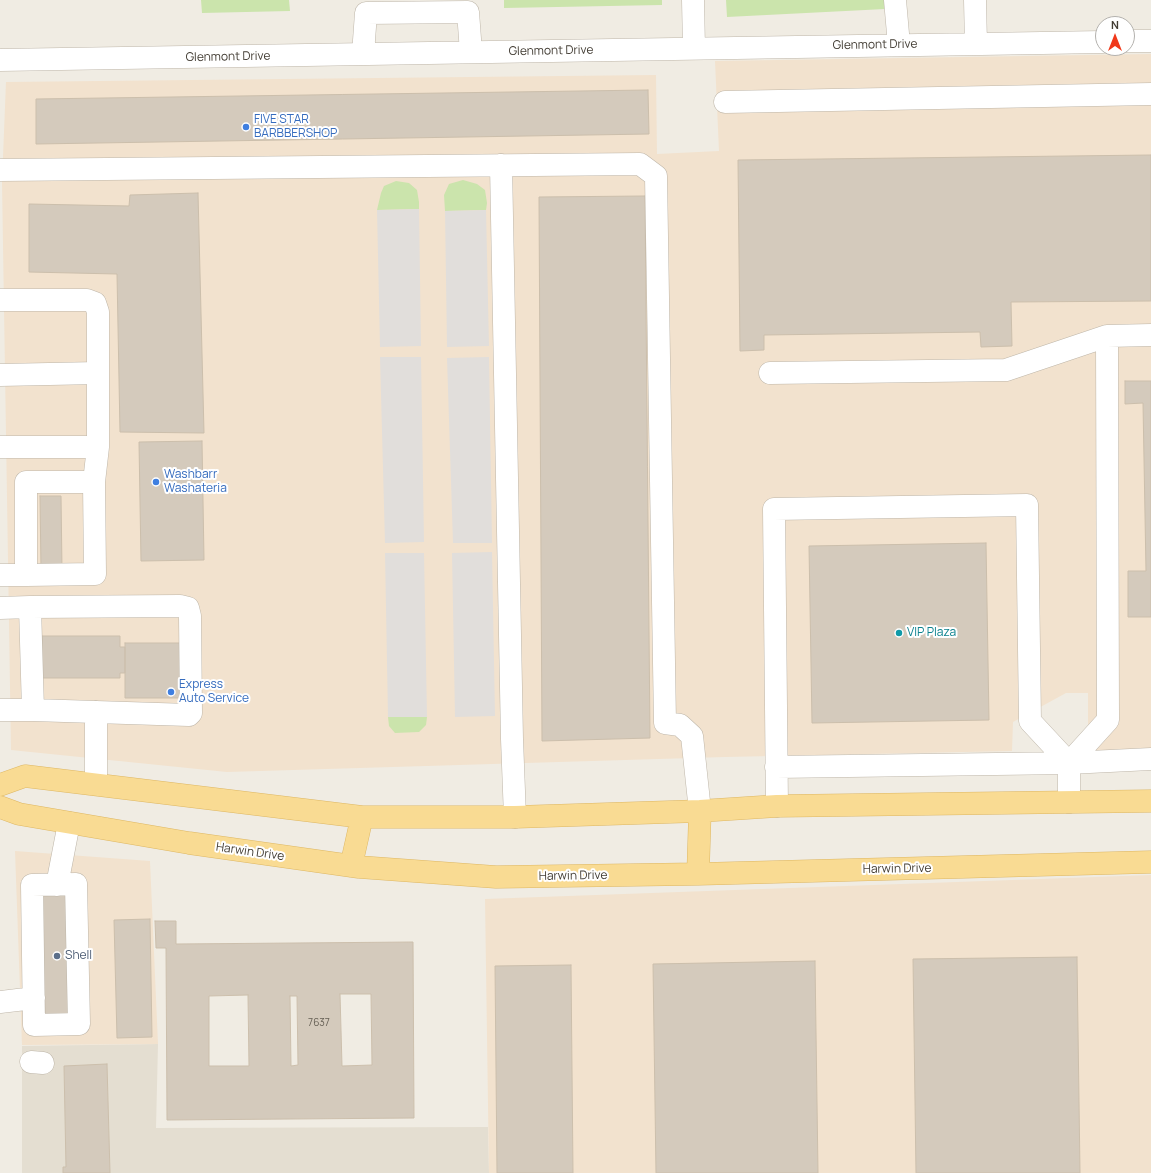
<!DOCTYPE html>
<style>
body{margin:0}
#map{position:relative;width:1151px;height:1173px;overflow:hidden;background:#f0ece3;font-family:Manrope,sans-serif}
canvas{display:block}
.north{position:absolute;left:1095px;top:16px;width:40px;height:40px;box-sizing:border-box;background:#fff;border:1px solid #b3b1ad;border-radius:50%;rotate:0deg;font-size:11px;font-weight:700;line-height:16px;text-align:center;color:#423c33}
.north::after{content:'';display:block;margin:auto;width:14px;height:18px;background:#f0381a;clip-path:polygon(50% 0,100% 100%,50% 72%,0 100%)}
</style>
<div id="map">
<canvas width="1151" height="1173"></canvas>
<div class="north">N</div>
</div>
<script>
const context = document.querySelector('canvas').getContext('2d');
context.lineJoin = 'round';
function paint(path, color) {
  context.fillStyle = color;
  context.fill(path, 'evenodd');
}
function toPath(rows) {
  const path = new Path2D();
  for (const r of rows) {
    path.moveTo(r[0], r[1]);
    for (let i = 2; i < r.length; i += 2) path.lineTo(r[i], r[i + 1]);
  }
  return path;
}
function strokePath(path, color, width, dash) {
  context.strokeStyle = color;
  context.lineWidth = width;
  context.lineCap = dash ? 'butt' : 'round';
  context.setLineDash(dash || []);
  context.stroke(path);
}
function label(font, color, halo, rows, align = 'center') {
  context.font = font + ' Manrope,sans-serif';
  context.lineWidth = 4;
  context.setLineDash([]);
  context.textBaseline = 'middle';
  context.strokeStyle = halo;
  context.fillStyle = color;
  for (const [text, x, y, turn = 0] of rows) {
    context.save();
    context.translate(x, y);
    context.rotate((+turn || 0) * Math.PI / 180);
    context.textAlign = isNaN(turn) ? turn : align;
    if (halo) context.strokeText(text, 0, 0);
    context.fillText(text, 0, 0);
    context.restore();
  }
}
paint(toPath([
 [158,1044,156,1128,488,1127,489,1173,22,1173,22,1046]
]), '#e4ded1');
paint(toPath([
 [1151,54,1151,770,1088,770,1088,693,1066,693,1013,722,1012,751,725,757,227,772,11,750,2,182,6,82,656,75,657,154,719,151,715,61],
 [15,851,150,861,158,1044,22,1045],
 [1151,875,1151,1173,489,1173,485,899]
]), '#f2e2ce');
paint(toPath([
 [201,0,289,0,290,11,202,13],
 [504,0,662,0,662,5,504,8],
 [726,0,884,0,885,9,727,17],
 [463,180,477,184,485,190,487,203,486,210,445,211,444,195,449,184],
 [396,181,409,183,417,190,419,202,419,209,377,210,381,193,384,186],
 [388,717,427,717,426,725,419,732,395,733,389,726]
]), '#cbe4ac');
paint(toPath([
 [419,209,421,346,380,347,377,210],
 [486,210,489,346,447,347,445,211],
 [380,357,421,357,424,542,385,543],
 [489,357,492,543,453,543,447,358],
 [492,552,495,716,455,717,452,553],
 [385,553,424,553,427,717,388,717]
]), '#e1dedb');
const building = toPath([
 [648,90,649,134,36,144,36,99,648,90],
 [1151,155,1151,301,1011,302,1012,346,981,347,980,332,764,335,764,350,740,351,738,160,1151,155],
 [198,193,204,433,120,432,117,274,29,272,29,204,129,206,130,195,198,193],
 [645,196,650,738,542,741,539,197,645,196],
 [1125,381,1151,381,1151,617,1128,617,1128,571,1146,571,1143,403,1125,404,1125,381],
 [202,441,204,560,141,561,139,442,202,441],
 [40,496,61,496,62,570,41,570,40,496],
 [986,543,989,720,812,723,809,546,986,543],
 [42,636,120,636,120,647,125,647,125,673,120,673,120,678,42,678,42,636],
 [125,643,187,643,187,698,125,698,125,643],
 [68,895,71,1016,45,1016,42,896,68,895],
 [150,919,152,1037,117,1038,114,920,150,919],
 [155,921,176,921,176,944,413,942,414,1118,167,1120,166,948,156,948,155,921],
 [340,994,371,994,372,1065,342,1066,340,994],
 [248,995,249,1066,209,1066,209,996,248,995],
 [290,996,297,996,298,1065,291,1066,290,996],
 [1077,957,1080,1173,916,1173,913,959,1077,957],
 [815,961,818,1173,656,1173,653,964,815,961],
 [571,965,573,1173,497,1173,495,966,571,965],
 [107,1064,110,1173,63,1173,63,1167,66,1167,64,1066,107,1064]
]);
paint(building, '#d4cabc');
strokePath(building, '#ccbfac', 1);
const minor = toPath([
 [693,0,694,48],
 [895,0,899,45],
 [975,0,976,44],
 [1127,41,1151,41],
 [363,54,366,13,468,12,471,52],
 [0,60,1103,42],
 [725,102,1151,94],
 [501,165,512,739,515,817],
 [0,170,640,164,656,176,665,723,680,725,692,736,700,811],
 [0,300,87,300,95,303,98,312,98,373,0,375],
 [770,373,1006,370,1107,336,1151,335],
 [0,447,98,447],
 [26,482,94,482,95,574,26,575,26,482],
 [94,482,98,447,98,373],
 [0,575,26,575],
 [0,608,30,607,180,606,188,608,190,616,191,713,189,715,33,710,30,607],
 [0,710,33,710],
 [96,712,96,784],
 [1069,763,1108,720,1107,336],
 [776,767,1069,763,1151,759],
 [777,806,774,509,1027,505,1030,721,1069,763,1069,802],
 [76,884,79,1024,34,1025,32,885,76,884],
 [57,885,69,823],
 [0,1002,34,998],
 [31,1062,43,1063]
]);
const major = toPath([
 [0,785,25,776,362,817,515,817,700,811,777,806,1151,801],
 [0,807,19,814,189,843,359,867,496,877,698,874,1151,862],
 [351,866,362,817],
 [698,874,700,811]
]);
strokePath(minor, '#beb6a9', 23);
strokePath(major, '#ddb764', 23);
strokePath(minor, '#fff', 22);
strokePath(major, '#f9db93', 22);
for (const [x, y, r, color] of [
 [246,127,4,"#3f7fe0"],
 [156,482,4,"#3f7fe0"],
 [899,633,4,"#0f9aa8"],
 [171,692,4,"#3f7fe0"],
 [57,956,4,"#5c6f8a"]
]) {
  const dot = new Path2D();
  dot.arc(x, y, r, 0, 2 * Math.PI);
  context.fillStyle = color;
  context.fill(dot);
  strokePath(dot, '#fff', 1.5);
}
label('10px', '#666055', null, [
 ["7637",319,1023]
]);
label('12px', '#423c33', '#fff', [
 ["Glenmont Drive",875,45,-1],
 ["Glenmont Drive",551,51,-1],
 ["Glenmont Drive",228,57,-1],
 ["Harwin Drive",250,852,8],
 ["Harwin Drive",897,869,-1],
 ["Harwin Drive",573,876,-1]
]);
label('12px', '#366cbe', '#fff', [
 ["FIVE STAR",254,120],
 ["BARBBERSHOP",254,134],
 ["Washbarr",164,475],
 ["Washateria",164,489],
 ["Express",179,685],
 ["Auto Service",179,699]
], 'left');
label('12px', '#0d838f', '#fff', [
 ["VIP Plaza",907,633]
], 'left');
label('12px', '#4e5e75', '#fff', [
 ["Shell",65,956]
], 'left');
</script>
